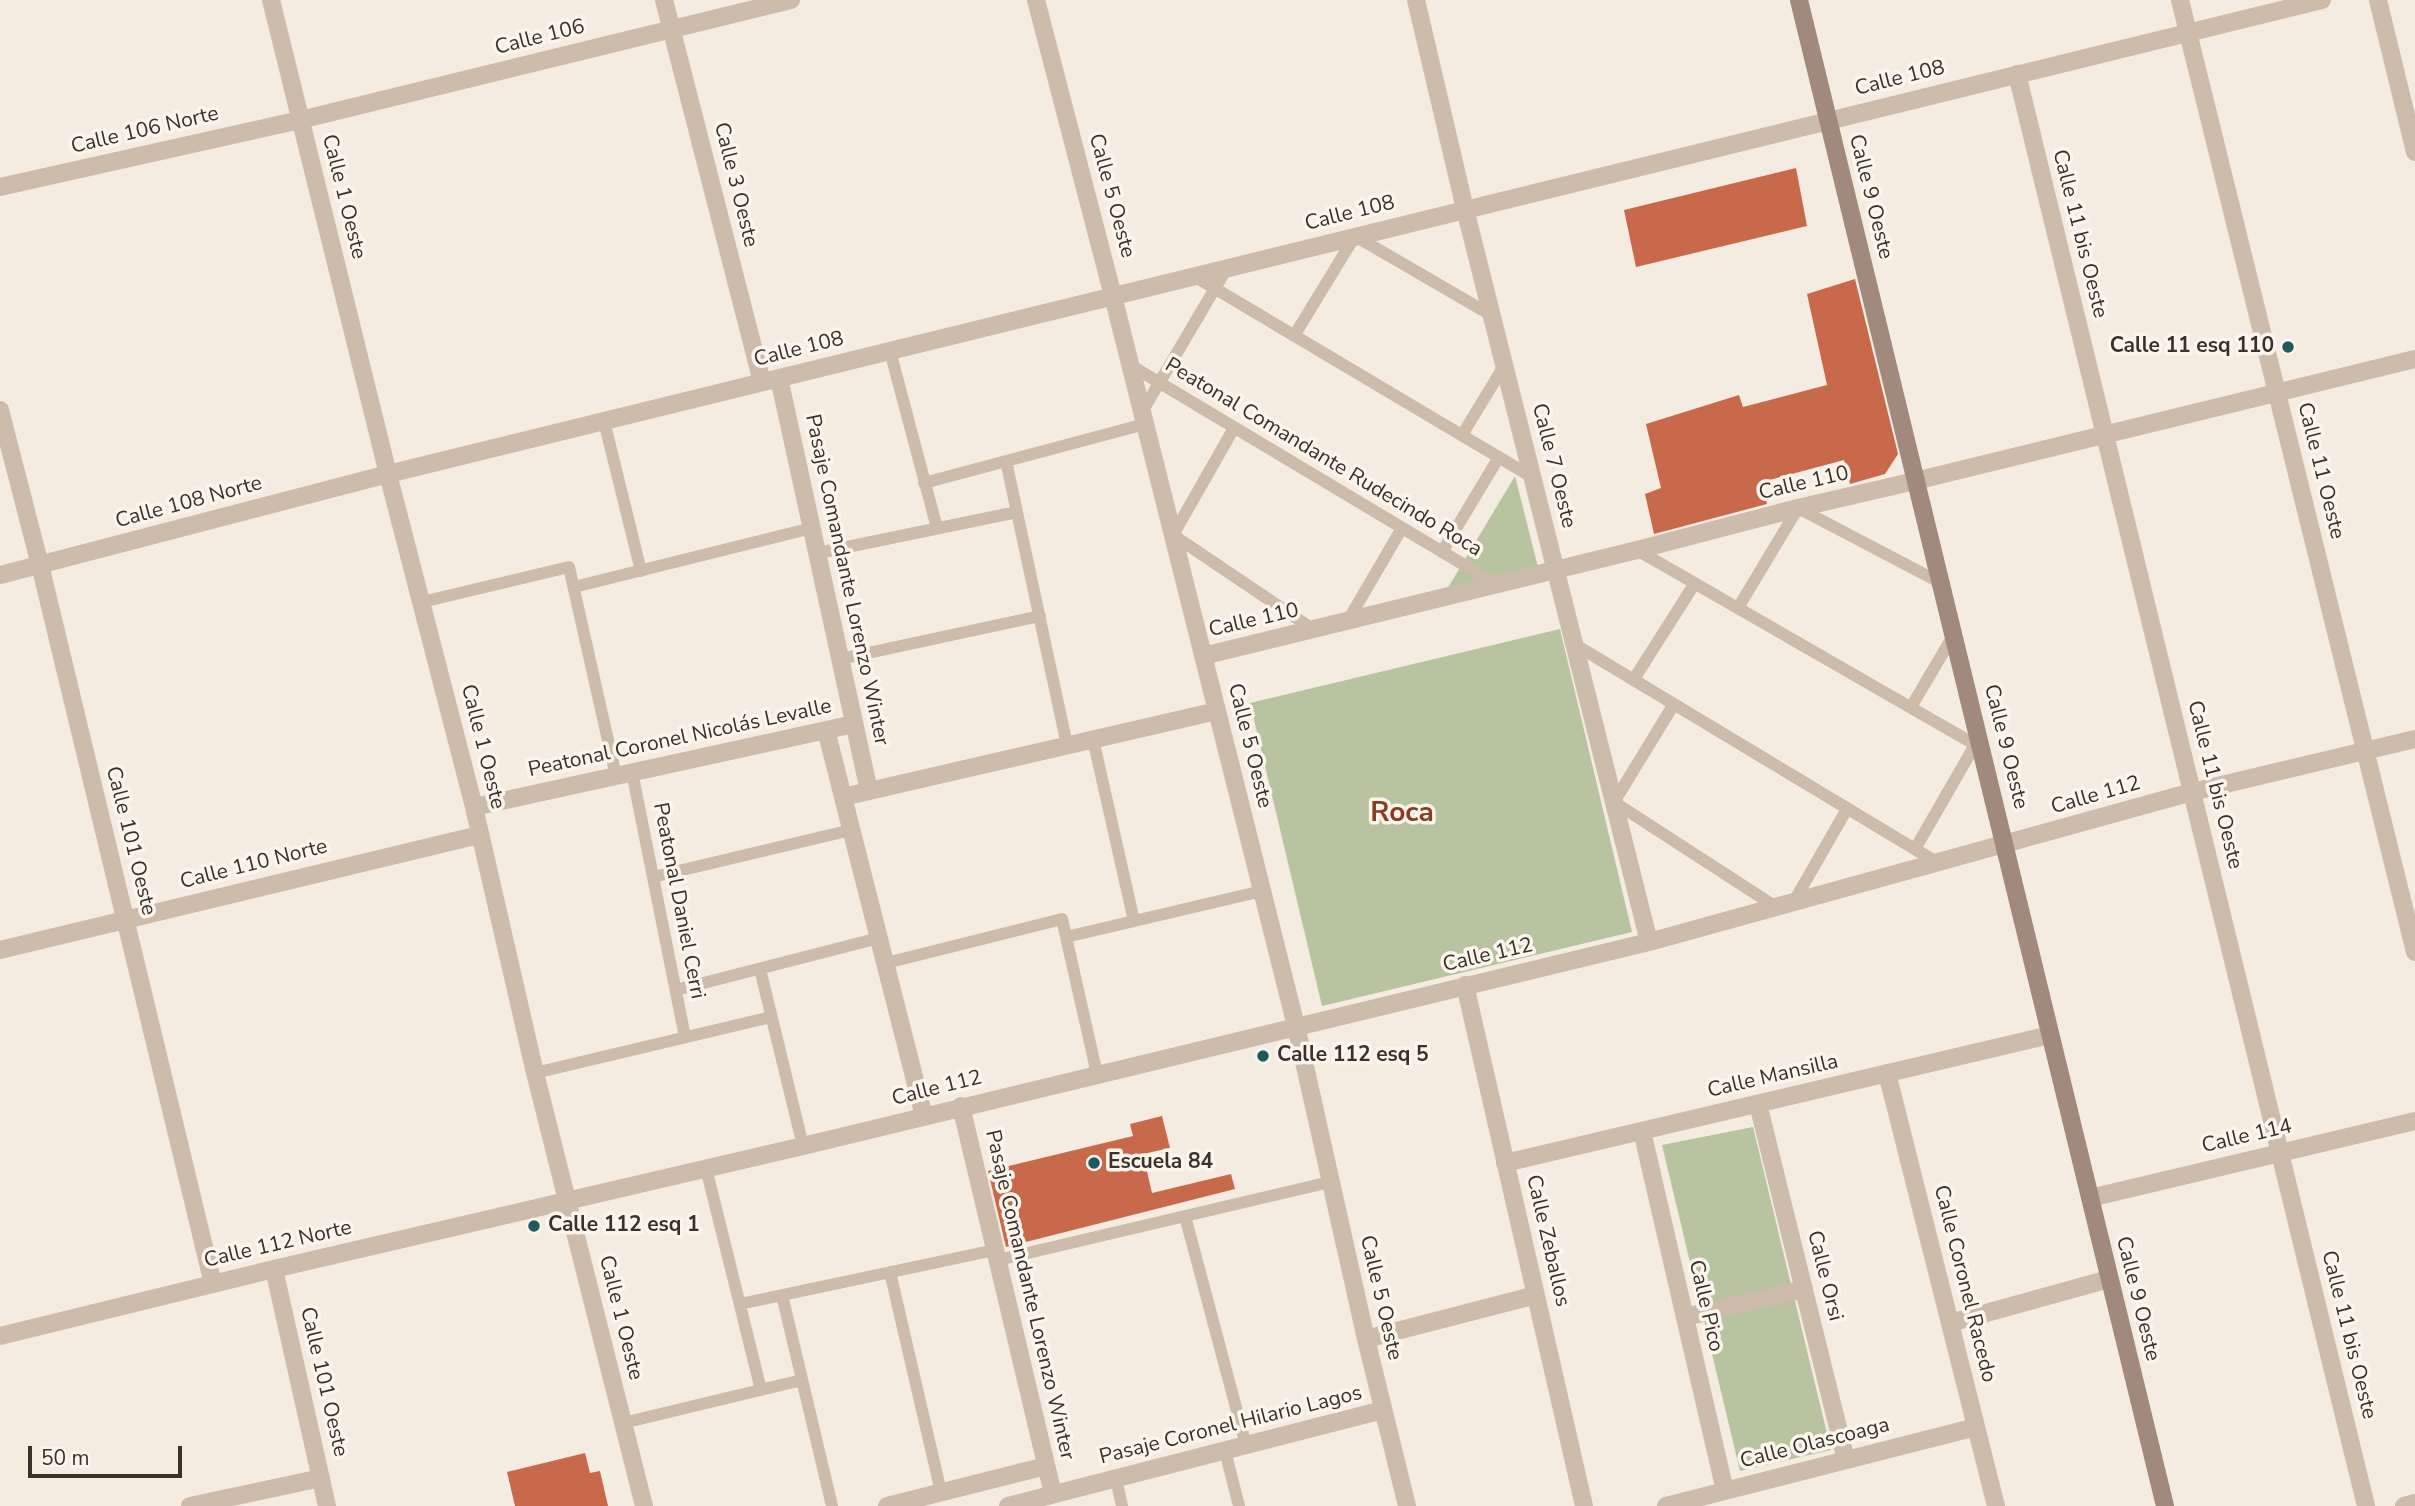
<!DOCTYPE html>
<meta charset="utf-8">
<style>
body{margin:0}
#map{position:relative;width:2415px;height:1506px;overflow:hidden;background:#f4ebe1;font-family:"Nunito Sans",sans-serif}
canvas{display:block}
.scale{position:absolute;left:28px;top:1446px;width:154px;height:32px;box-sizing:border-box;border:4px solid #3b302b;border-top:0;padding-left:9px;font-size:21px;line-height:24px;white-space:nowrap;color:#3b302b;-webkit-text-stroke:5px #fbf5ee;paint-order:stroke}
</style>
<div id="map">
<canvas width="2415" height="1506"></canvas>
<div class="scale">50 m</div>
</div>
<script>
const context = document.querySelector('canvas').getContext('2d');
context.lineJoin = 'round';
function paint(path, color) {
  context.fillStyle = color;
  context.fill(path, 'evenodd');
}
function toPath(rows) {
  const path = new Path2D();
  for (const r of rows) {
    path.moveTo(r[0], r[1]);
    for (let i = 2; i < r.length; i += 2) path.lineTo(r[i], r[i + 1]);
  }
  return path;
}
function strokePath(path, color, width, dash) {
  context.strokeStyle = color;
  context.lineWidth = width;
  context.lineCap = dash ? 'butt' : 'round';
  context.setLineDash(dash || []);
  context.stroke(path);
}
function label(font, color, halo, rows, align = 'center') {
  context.font = font + ' "Nunito Sans",sans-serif';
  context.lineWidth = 7;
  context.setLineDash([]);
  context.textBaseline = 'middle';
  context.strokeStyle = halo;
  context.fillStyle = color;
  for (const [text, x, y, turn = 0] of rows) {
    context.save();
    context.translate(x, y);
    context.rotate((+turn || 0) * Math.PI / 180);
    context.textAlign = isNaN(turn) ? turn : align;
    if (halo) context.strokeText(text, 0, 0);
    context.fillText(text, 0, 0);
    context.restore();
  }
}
paint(toPath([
 [1515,476,1540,575,1446,591],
 [1560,629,1632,932,1322,1006,1250,703],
 [1753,1127,1831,1450,1740,1471,1662,1145]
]), '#b8c4a0');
paint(toPath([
 [1796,168,1807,226,1636,267,1624,210],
 [1855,279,1898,454,1885,474,1850,484,1844,460,1762,482,1767,504,1654,534,1645,494,1661,488,1646,424,1739,395,1743,407,1827,385,1807,294],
 [1162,1116,1170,1148,1143,1154,1152,1193,1231,1174,1235,1189,1006,1247,988,1171,1133,1136,1130,1124],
 [585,1453,590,1473,600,1471,608,1506,515,1506,507,1472]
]), '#c8694b');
strokePath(toPath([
 [1194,276,1532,477],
 [1294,336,1355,236,1491,315],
 [890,351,937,528],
 [1130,365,1496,584],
 [1142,412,1227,268],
 [604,421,641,571],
 [1234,428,1173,535,1314,630],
 [1462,435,1504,366],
 [1006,461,1067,745],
 [924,483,1145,424],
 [1637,550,1981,748],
 [1442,552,1499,457],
 [818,553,1017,512],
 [574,587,812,528],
 [422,602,569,567,616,776],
 [1738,608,1798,508,1941,583],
 [1347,622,1402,528],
 [1574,644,1938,863],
 [840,659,1040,616],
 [1634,679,1695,583],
 [1674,704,1614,802,1776,907],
 [1911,707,1953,636],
 [1093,739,1134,921],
 [632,772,685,1037],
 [1915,849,1975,745],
 [653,877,851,830],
 [1793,903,1847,809],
 [1066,937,1262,891],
 [886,963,1062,919,1097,1074],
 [760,969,803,1146],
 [676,990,879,938],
 [535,1073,771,1017],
 [706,1168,761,1390],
 [1185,1216,1246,1445],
 [998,1260,1330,1182],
 [890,1272,941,1492],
 [782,1295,832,1506],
 [740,1304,995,1250],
 [623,1423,802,1380],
 [1225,1451,1239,1506],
 [1116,1479,1122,1506]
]), '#cdbbac', 12);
strokePath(toPath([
 [271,0,388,474,474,807,535,1073,644,1506],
 [664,0,762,382],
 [1036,0,1113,296,1296,1026,1366,1339,1407,1506],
 [1416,0,1465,209,1649,942],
 [2180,0,2415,952],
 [2378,0,2415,152],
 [2017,74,2366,1506],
 [0,187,300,120,791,0],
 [779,378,869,791],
 [0,410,40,565,213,1284],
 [0,575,388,474,2322,0],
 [1203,656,1637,550,1798,508,1915,481,2415,359],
 [826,730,924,1116],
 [843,797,1217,711],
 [474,807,854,724],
 [0,950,479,835],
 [1465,985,1584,1506],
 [1887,1073,1996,1506],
 [1758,1104,1846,1460],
 [961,1106,1053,1494],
 [1642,1131,1725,1491],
 [1505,1163,2050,1035],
 [2090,1198,2415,1121],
 [274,1269,327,1506],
 [1685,1317,1804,1289],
 [1950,1323,2109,1279],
 [0,1336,274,1269,803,1146,1649,942,2192,792,2415,739],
 [1366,1339,1536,1295],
 [190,1506,321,1478],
 [887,1506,1046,1466],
 [1008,1506,1383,1410],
 [1666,1506,1976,1427],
 [2404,1506,2415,1503]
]), '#cdbbac', 18);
strokePath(toPath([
 [1799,0,2165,1506]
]), '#a18a7d', 18);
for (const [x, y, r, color] of [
 [2288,347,7,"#1f5a5e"],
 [1263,1056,7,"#1f5a5e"],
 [1094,1163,7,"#1f5a5e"],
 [534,1226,7,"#1f5a5e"]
]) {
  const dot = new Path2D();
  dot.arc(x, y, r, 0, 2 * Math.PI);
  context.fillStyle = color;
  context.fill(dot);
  strokePath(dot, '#fbf5ee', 2.5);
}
label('21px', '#3b302b', '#fbf5ee', [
 ["Calle 106",540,38,-14],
 ["Calle 108",1900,79,-14],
 ["Calle 106 Norte",145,131,-13],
 ["Calle 3 Oeste",735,185,76],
 ["Calle 5 Oeste",1111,196,75],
 ["Calle 1 Oeste",343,197,76],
 ["Calle 9 Oeste",1870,197,76],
 ["Calle 108",1350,214,-14],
 ["Calle 11 bis Oeste",2079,234,76],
 ["Calle 108",799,350,-14],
 ["Peatonal Comandante Rudecindo Roca",1323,458,31],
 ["Calle 7 Oeste",1553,466,76],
 ["Calle 11 Oeste",2320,471,76],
 ["Calle 110",1804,484,-13],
 ["Calle 108 Norte",189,503,-15],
 ["Pasaje Comandante Lorenzo Winter",846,580,78],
 ["Calle 110",1254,621,-13],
 ["Peatonal Coronel Nicolás Levalle",680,739,-12],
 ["Calle 5 Oeste",1249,746,76],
 ["Calle 1 Oeste",482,747,76],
 ["Calle 9 Oeste",2005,747,76],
 ["Calle 11 bis Oeste",2214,785,76],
 ["Calle 112",2096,796,-16],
 ["Calle 101 Oeste",130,841,76],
 ["Calle 110 Norte",254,865,-14],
 ["Peatonal Daniel Cerri",678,901,79],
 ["Calle 112",1488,956,-13],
 ["Calle Mansilla",1773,1077,-13],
 ["Calle 112",937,1089,-14],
 ["Calle 114",2247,1137,-13],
 ["Calle Zeballos",1547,1241,77],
 ["Calle 112 Norte",278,1245,-13],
 ["Calle Orsi",1824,1276,76],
 ["Calle Coronel Racedo",1964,1284,76],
 ["Pasaje Comandante Lorenzo Winter",1029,1295,77],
 ["Calle 5 Oeste",1380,1298,77],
 ["Calle 9 Oeste",2137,1299,76],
 ["Calle Pico",1705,1306,77],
 ["Calle 1 Oeste",620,1318,76],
 ["Calle 11 bis Oeste",2348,1335,76],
 ["Calle 101 Oeste",323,1382,77],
 ["Pasaje Coronel Hilario Lagos",1231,1426,-14],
 ["Calle Olascoaga",1815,1444,-14]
]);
label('bold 21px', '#3b302b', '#fbf5ee', [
 ["Calle 11 esq 110",2274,347,"right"],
 ["Calle 112 esq 5",1277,1056],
 ["Escuela 84",1108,1163],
 ["Calle 112 esq 1",548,1226]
], 'left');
label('bold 28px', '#8c3b22', '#fbf5ee', [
 ["Roca",1402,814]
]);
</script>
